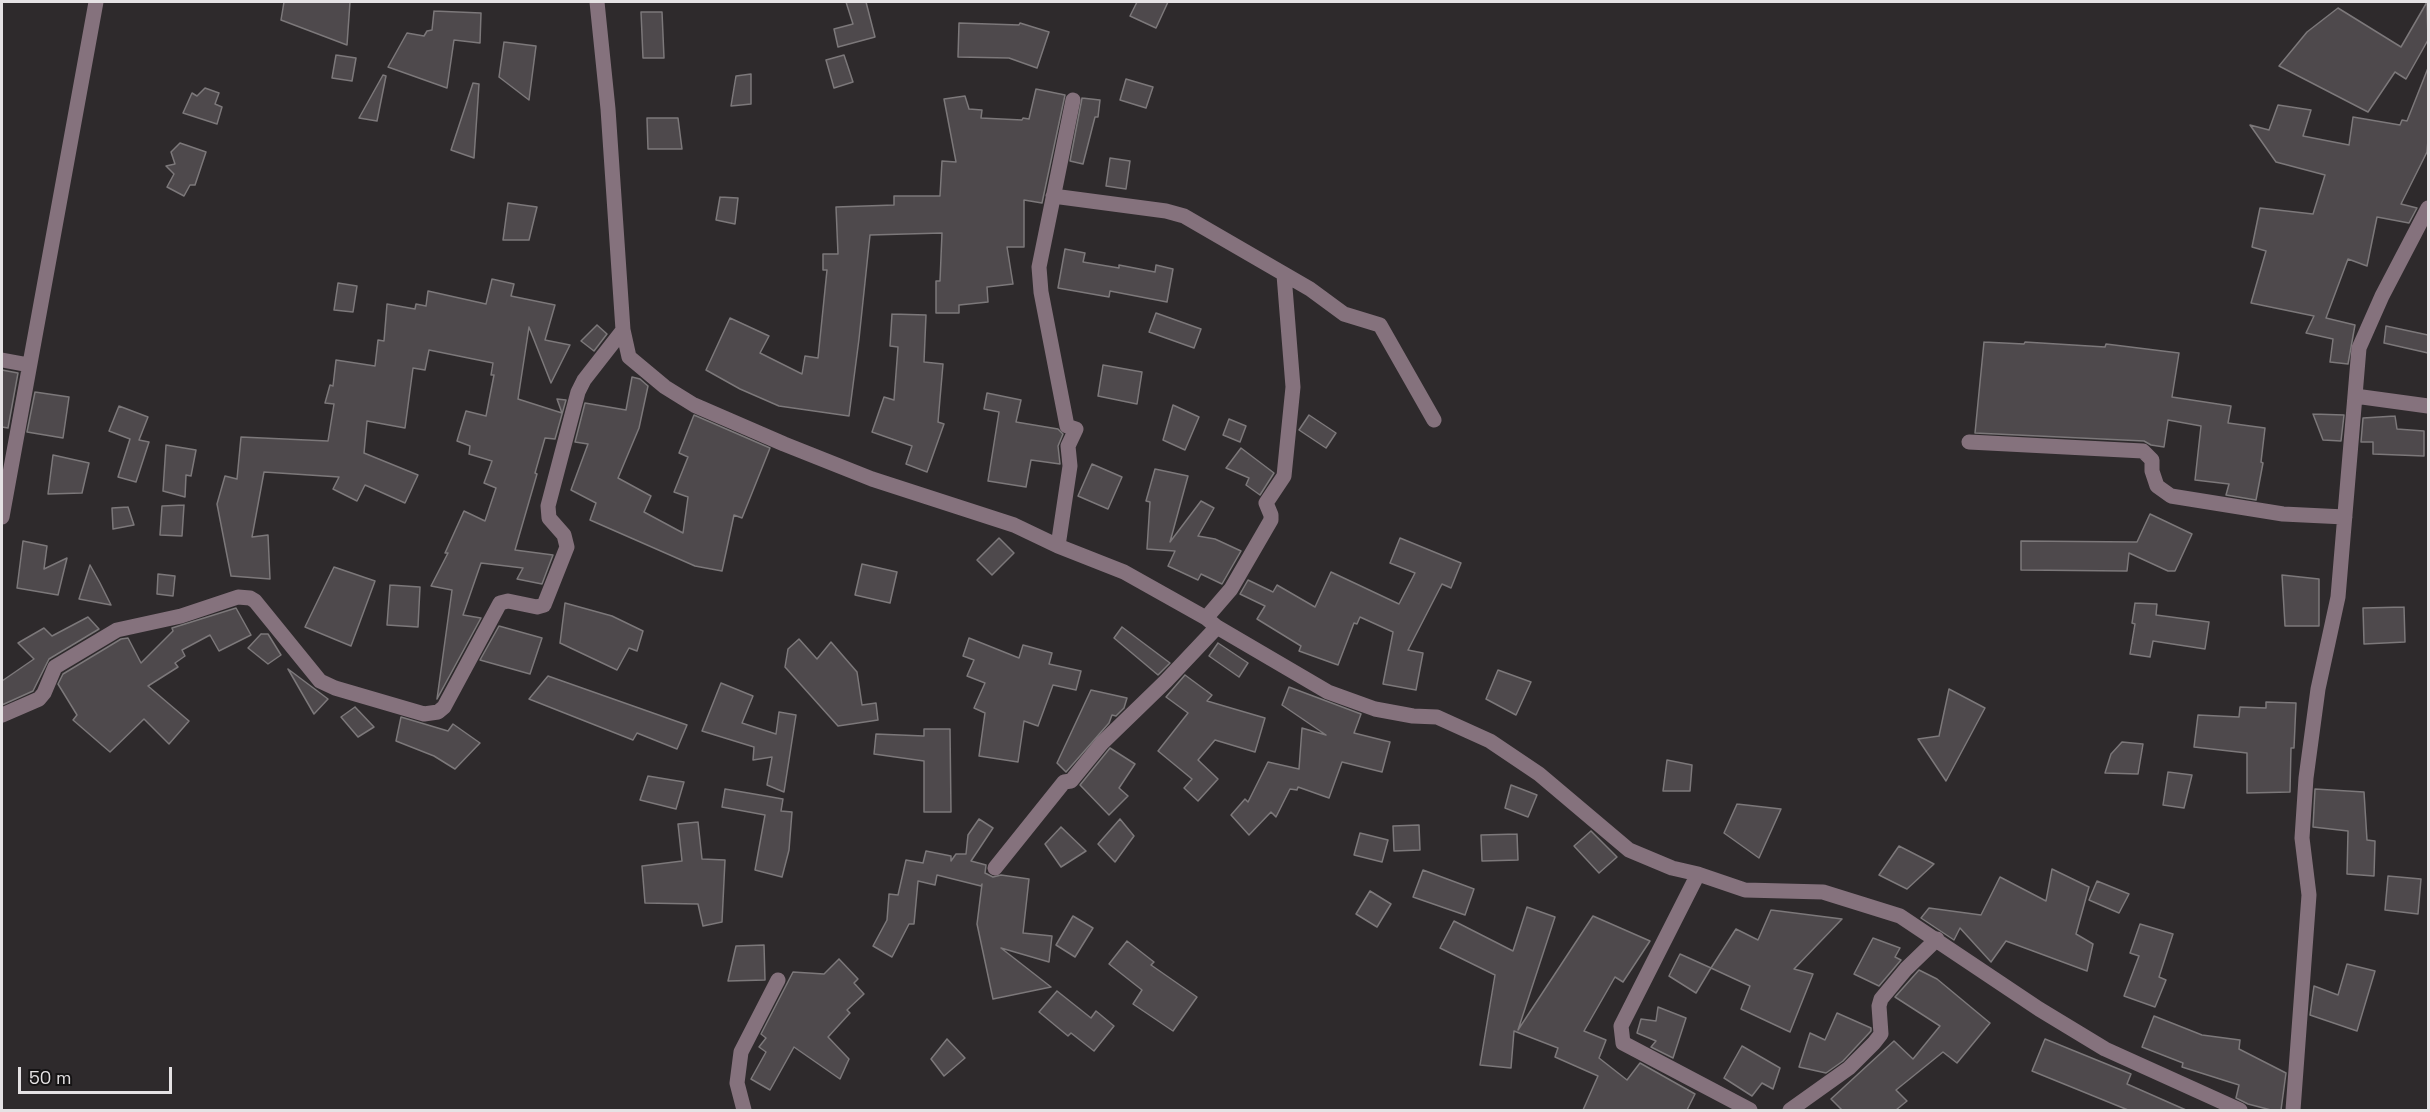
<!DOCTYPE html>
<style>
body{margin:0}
#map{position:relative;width:2430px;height:1112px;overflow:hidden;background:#2e2a2c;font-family:"Space Grotesk",sans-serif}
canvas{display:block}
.frame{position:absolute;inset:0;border:3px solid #e5e2e4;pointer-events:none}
.scale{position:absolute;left:18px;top:1067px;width:154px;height:27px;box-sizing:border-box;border:3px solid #e5e2e4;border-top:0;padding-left:8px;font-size:18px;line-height:21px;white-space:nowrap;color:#e5e2e4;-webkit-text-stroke:4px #151314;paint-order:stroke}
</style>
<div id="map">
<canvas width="2430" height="1112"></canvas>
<div class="frame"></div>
<div class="scale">50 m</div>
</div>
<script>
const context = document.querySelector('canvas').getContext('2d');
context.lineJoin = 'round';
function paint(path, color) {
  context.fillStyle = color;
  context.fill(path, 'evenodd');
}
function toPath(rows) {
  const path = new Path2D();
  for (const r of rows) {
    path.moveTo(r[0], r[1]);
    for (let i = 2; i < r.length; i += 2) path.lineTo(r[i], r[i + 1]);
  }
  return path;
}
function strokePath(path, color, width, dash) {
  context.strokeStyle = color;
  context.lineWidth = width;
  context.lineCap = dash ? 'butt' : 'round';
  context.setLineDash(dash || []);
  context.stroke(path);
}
const building = toPath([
 [284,2,350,2,347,45,281,20,284,2],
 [846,2,866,2,875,37,838,47,834,29,853,24,846,2],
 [1137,2,1168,2,1156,28,1130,16,1137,2],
 [2427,2,2428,40,2406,79,2395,72,2368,112,2279,66,2307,32,2338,8,2401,47,2427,2],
 [434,11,481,13,480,43,454,40,447,88,388,67,407,33,424,36,427,31,432,30,434,11],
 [641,12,662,12,664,58,643,58,641,12],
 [959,23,1019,25,1020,23,1049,32,1037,68,1009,58,958,57,959,23],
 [504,42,536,46,529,100,499,77,504,42],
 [336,55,356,58,352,81,332,78,336,55],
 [844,55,853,82,834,88,826,60,844,55],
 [2428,68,2428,140,2427,152,2401,204,2417,208,2409,223,2377,217,2367,266,2348,259,2326,318,2355,325,2348,364,2330,362,2333,339,2306,333,2314,316,2251,303,2266,251,2252,247,2260,208,2313,214,2325,175,2276,162,2250,125,2269,130,2278,105,2311,110,2303,136,2349,145,2353,117,2400,125,2402,120,2407,121,2428,68],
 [751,74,751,104,731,106,736,76,751,74],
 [383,75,386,76,377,121,359,118,383,75],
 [1126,79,1153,87,1146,108,1120,100,1126,79],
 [473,83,479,84,474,158,451,150,473,83],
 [205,88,219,93,215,104,222,107,217,124,183,113,192,93,197,96,205,88],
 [1036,89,1065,95,1042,203,1024,200,1024,247,1007,247,1013,284,987,287,988,302,959,305,959,313,936,313,936,281,940,281,942,233,870,235,859,339,849,416,779,406,740,389,706,370,730,318,769,336,760,353,802,374,805,356,818,358,827,270,823,270,823,254,838,254,836,207,894,205,894,196,940,196,942,161,956,162,944,99,965,96,969,109,982,110,981,118,1022,120,1023,118,1029,119,1036,89],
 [1082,98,1100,100,1098,117,1095,117,1083,164,1070,161,1082,98],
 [647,118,678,118,682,149,648,149,647,118],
 [180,143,206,152,195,185,190,185,184,196,167,187,174,174,166,166,175,164,171,152,180,143],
 [1110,158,1130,161,1126,189,1106,186,1110,158],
 [720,197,738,198,735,224,716,220,720,197],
 [508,203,537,207,529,240,503,240,508,203],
 [1065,249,1085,253,1083,262,1119,268,1119,265,1155,272,1156,265,1173,269,1167,302,1110,291,1109,297,1058,288,1065,249],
 [492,279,514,284,511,296,555,305,545,340,570,345,551,383,529,327,518,399,562,413,557,399,566,400,555,439,545,438,535,473,537,474,515,550,553,555,542,584,517,579,523,568,481,563,463,615,481,618,437,699,452,590,431,586,448,553,445,553,464,511,485,521,496,488,484,483,492,461,469,454,470,446,457,441,466,411,486,416,494,375,491,375,493,363,429,350,425,370,413,368,405,428,367,421,364,453,418,475,405,503,365,485,357,501,333,489,339,477,264,472,252,537,268,535,270,579,231,576,217,504,225,476,237,479,241,437,328,441,334,404,325,403,330,385,333,386,336,360,375,366,378,340,384,341,387,304,415,309,416,304,426,306,428,291,486,304,492,279],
 [338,283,357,286,353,312,334,310,338,283],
 [1156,313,1201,329,1194,348,1149,332,1156,313],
 [892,314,926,315,924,362,943,364,938,422,944,424,927,472,906,464,912,446,872,432,884,397,894,400,898,347,890,346,892,314],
 [597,325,607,334,594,351,581,341,597,325],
 [2386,326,2428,335,2428,353,2384,343,2386,326],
 [1984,342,2024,344,2025,342,2105,347,2106,344,2179,353,2172,397,2231,406,2228,423,2265,428,2261,462,2263,463,2256,500,2226,495,2229,484,2195,480,2201,426,2168,420,2164,447,2151,445,2144,441,1975,433,1984,342],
 [1103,365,1142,372,1137,404,1098,396,1103,365],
 [2,370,18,373,8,428,2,427,2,370],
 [632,377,640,379,648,386,639,428,618,478,651,496,644,512,683,533,688,497,674,492,688,457,679,453,694,415,770,448,742,518,734,515,722,571,695,566,590,520,596,503,571,490,588,444,575,442,585,403,626,410,632,377],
 [35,392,69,397,63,438,27,432,35,392],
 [987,393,1021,400,1016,422,1058,429,1063,434,1058,446,1060,464,1031,460,1026,487,988,481,999,412,984,409,987,393],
 [1173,405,1199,417,1185,450,1163,440,1173,405],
 [119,406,148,417,139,440,149,442,136,482,118,477,130,439,109,431,119,406],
 [2313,414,2344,415,2341,441,2323,440,2313,414],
 [1309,415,1336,433,1326,448,1299,430,1309,415],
 [2395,416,2397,429,2424,431,2424,456,2373,454,2373,442,2361,442,2363,418,2395,416],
 [1229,419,1246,426,1240,442,1223,435,1229,419],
 [166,445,196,450,191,476,186,475,185,497,163,491,166,445],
 [1241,448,1274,473,1260,495,1246,485,1249,478,1226,468,1241,448],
 [53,455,89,463,82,493,48,494,53,455],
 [1092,464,1122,477,1108,509,1078,496,1092,464],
 [1155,469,1188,476,1170,542,1201,501,1214,508,1198,536,1215,539,1241,551,1222,584,1201,574,1198,580,1168,566,1175,551,1147,549,1150,502,1146,501,1155,469],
 [184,505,182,536,160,535,162,506,184,505],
 [128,507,134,525,113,529,112,508,128,507],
 [2150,514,2192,534,2175,571,2168,571,2129,553,2127,571,2021,570,2021,541,2137,542,2150,514],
 [999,538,1014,553,992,575,977,560,999,538],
 [1400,538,1461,563,1451,588,1442,584,1408,650,1423,653,1416,690,1383,684,1393,632,1360,617,1357,624,1354,623,1338,665,1299,651,1301,646,1257,619,1265,606,1240,594,1248,580,1273,592,1277,585,1315,607,1331,572,1399,604,1415,573,1390,563,1400,538],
 [23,541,47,546,44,569,67,558,58,595,17,588,23,541],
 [862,564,897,572,890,603,855,595,862,564],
 [90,565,100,583,111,605,79,599,90,565],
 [334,567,375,581,351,646,305,627,334,567],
 [158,574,175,576,173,596,157,594,158,574],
 [2282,575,2319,579,2319,626,2285,626,2282,575],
 [390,585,420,587,418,627,387,625,390,585],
 [565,603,612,616,643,631,637,651,629,648,617,670,560,643,565,603],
 [2135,603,2157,604,2156,615,2209,622,2205,649,2153,641,2150,657,2130,654,2135,624,2132,623,2135,603],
 [2404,607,2405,642,2364,644,2363,608,2404,607],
 [236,608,251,635,219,651,210,635,182,650,185,656,175,663,178,667,148,686,189,721,169,744,144,719,110,752,73,720,77,715,58,684,63,674,121,639,128,638,141,663,173,631,172,628,236,608],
 [88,617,99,629,49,659,33,691,2,705,2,681,34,659,18,643,44,628,52,636,88,617],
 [499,626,542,638,530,674,480,660,499,626],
 [1122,627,1170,663,1158,675,1114,638,1122,627],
 [261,634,268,634,281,655,268,664,248,648,261,634],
 [969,638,1019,658,1023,645,1052,653,1049,664,1081,671,1076,690,1053,685,1038,726,1024,721,1018,762,979,756,985,713,974,708,985,683,967,676,974,660,963,656,969,638],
 [799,639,817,659,831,642,857,672,862,705,876,703,878,720,838,726,785,667,788,649,799,639],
 [1218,643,1248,663,1239,677,1209,656,1218,643],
 [288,669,328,699,314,714,288,669],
 [1498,670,1531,682,1516,715,1486,699,1498,670],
 [1185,675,1212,695,1207,701,1265,718,1255,752,1215,740,1198,760,1218,779,1198,801,1184,788,1192,779,1158,751,1188,713,1166,697,1185,675],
 [548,676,687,725,677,749,637,733,633,740,529,699,548,676],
 [721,683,753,696,742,723,776,734,779,712,796,715,784,792,767,785,772,757,753,760,754,747,702,731,721,683],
 [1289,687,1361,714,1354,733,1390,742,1382,772,1342,762,1329,798,1298,787,1297,790,1290,789,1276,817,1271,812,1249,835,1231,815,1245,799,1248,802,1268,762,1299,769,1302,728,1326,735,1282,705,1289,687],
 [1949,689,1985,708,1946,781,1918,739,1939,736,1949,689],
 [1091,690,1127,698,1124,708,1116,716,1112,715,1109,723,1066,772,1057,763,1091,690],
 [2266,702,2296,703,2294,748,2291,748,2290,792,2247,793,2247,753,2194,747,2198,715,2239,717,2240,707,2266,708,2266,702],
 [355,707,374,727,358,737,341,717,355,707],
 [401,717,448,731,453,724,480,743,455,769,434,756,396,741,401,717],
 [924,729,950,729,951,812,924,812,924,761,874,754,876,734,924,736,924,729],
 [2122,742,2143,744,2138,774,2105,773,2111,754,2122,742],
 [1110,748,1135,764,1119,788,1128,796,1109,815,1080,785,1110,748],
 [1667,760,1692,765,1690,791,1663,791,1667,760],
 [2168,772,2192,775,2184,808,2163,805,2168,772],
 [648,776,684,782,676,809,640,800,648,776],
 [1511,785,1537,795,1528,817,1505,808,1511,785],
 [725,789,783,799,781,811,792,812,789,850,782,877,755,870,765,815,722,807,725,789],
 [2315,789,2364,792,2367,840,2375,841,2374,876,2347,874,2348,831,2313,827,2315,789],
 [1737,804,1781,809,1759,858,1724,833,1737,804],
 [979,819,993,828,971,861,986,865,985,873,993,877,1001,875,1029,879,1023,933,1052,936,1049,962,1001,948,1051,987,993,999,977,924,982,884,981,886,937,875,935,885,918,881,914,924,909,924,892,957,873,946,887,920,889,894,898,895,906,860,923,863,926,851,951,856,951,861,956,854,966,854,968,835,979,819],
 [1120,819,1134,836,1115,862,1098,844,1120,819],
 [698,822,702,859,725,860,722,922,703,926,698,904,645,903,642,866,682,861,678,824,698,822],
 [1419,825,1420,850,1394,851,1393,826,1419,825],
 [1061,827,1086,851,1061,867,1045,844,1061,827],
 [1591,831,1617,857,1599,873,1574,846,1591,831],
 [1360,833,1388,840,1382,862,1354,855,1360,833],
 [1517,834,1518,860,1482,861,1481,835,1517,834],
 [1899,846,1934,864,1907,889,1879,875,1899,846],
 [2052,869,2089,887,2076,934,2093,944,2087,971,2006,941,1991,962,1960,928,1954,940,1921,918,1929,908,1981,915,2000,877,2046,901,2052,869],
 [1423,870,1474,889,1465,915,1413,897,1423,870],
 [2388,876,2421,879,2418,914,2385,910,2388,876],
 [2097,881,2129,894,2119,913,2089,900,2097,881],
 [1370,891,1391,904,1377,927,1356,914,1370,891],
 [1527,907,1555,917,1518,1030,1593,916,1650,941,1623,982,1615,977,1584,1031,1606,1040,1599,1058,1627,1080,1640,1063,1695,1094,1687,1110,1583,1110,1598,1076,1555,1057,1558,1048,1514,1031,1511,1068,1480,1065,1495,975,1440,948,1454,921,1513,951,1527,907],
 [1771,910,1842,919,1794,969,1813,974,1790,1032,1741,1009,1750,986,1711,968,1736,929,1758,940,1771,910],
 [1073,916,1093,928,1075,957,1056,945,1073,916],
 [2140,924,2173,934,2159,977,2166,980,2155,1007,2124,996,2139,956,2130,953,2140,924],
 [1873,938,1900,948,1895,957,1901,960,1879,986,1854,974,1873,938],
 [1127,941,1154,962,1151,965,1197,997,1173,1031,1133,1004,1142,990,1109,964,1127,941],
 [764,945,765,980,728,981,736,946,764,945],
 [1680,954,1711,968,1696,993,1669,976,1680,954],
 [839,959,858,979,854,983,864,994,847,1010,850,1013,828,1037,849,1059,840,1079,794,1047,770,1090,751,1079,766,1052,759,1047,766,1038,761,1034,793,972,824,974,839,959],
 [2347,964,2375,971,2357,1031,2310,1015,2314,986,2338,995,2347,964],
 [1919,970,1937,979,1990,1023,1957,1063,1943,1052,1896,1090,1907,1101,1896,1110,1842,1110,1831,1099,1894,1041,1913,1059,1940,1026,1895,997,1919,970],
 [1057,991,1091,1018,1096,1011,1114,1026,1094,1051,1071,1033,1068,1036,1039,1012,1057,991],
 [1658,1007,1686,1018,1673,1058,1651,1047,1656,1041,1637,1033,1641,1019,1656,1021,1658,1007],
 [1837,1013,1871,1028,1871,1031,1843,1061,1826,1073,1799,1067,1810,1033,1825,1040,1837,1013],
 [2154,1016,2202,1035,2240,1040,2239,1049,2286,1073,2281,1110,2271,1110,2248,1104,2236,1098,2239,1085,2182,1067,2183,1063,2142,1047,2154,1016],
 [947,1039,965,1058,944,1076,931,1059,947,1039],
 [2045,1039,2131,1074,2127,1084,2186,1110,2128,1110,2032,1071,2045,1039],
 [1742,1046,1780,1068,1773,1089,1762,1083,1752,1096,1724,1078,1742,1046]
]);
paint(building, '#4e494c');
strokePath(building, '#7c787a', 1.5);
strokePath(toPath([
 [597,2,608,109,623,330,629,357,665,387,694,405,784,444,872,479,1014,525,1058,546,1124,572,1206,618,1217,627,1328,692,1375,709,1413,716,1437,717,1490,741,1539,774,1629,850,1672,868,1698,874,1745,890,1823,892,1900,916,2039,1009,2105,1049,2240,1110],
 [1053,196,1166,211,1184,216,1310,289,1344,314,1380,325,1434,420],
 [2,360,29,365],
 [2355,396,2428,406],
 [1969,442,2143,451,2152,460,2152,471,2157,486,2171,496,2283,514,2345,517],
 [2,517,96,2],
 [1058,546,1070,466,1068,446,1076,429,1067,426,1041,292,1039,267,1073,100],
 [1206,618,1231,589,1271,520,1271,515,1266,503,1284,476,1293,387,1284,275],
 [2,715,39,699,44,693,55,667,117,630,181,616,238,597,250,598,255,601,320,681,335,688,424,714,438,712,444,707,500,603,508,601,537,607,544,605,567,547,564,535,549,518,548,506,578,392,584,380,623,330],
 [995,868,1064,782,1071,781,1102,743,1166,681,1217,627],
 [1698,874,1621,1026,1623,1043,1750,1110],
 [744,1110,737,1083,741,1052,778,980],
 [1790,1110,1849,1068,1874,1043,1881,1034,1879,1006,1881,999,1906,969,1937,939],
 [2293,1110,2309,895,2302,838,2306,778,2318,689,2338,597,2359,348,2382,296,2428,208]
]), '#85727d', 15);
</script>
